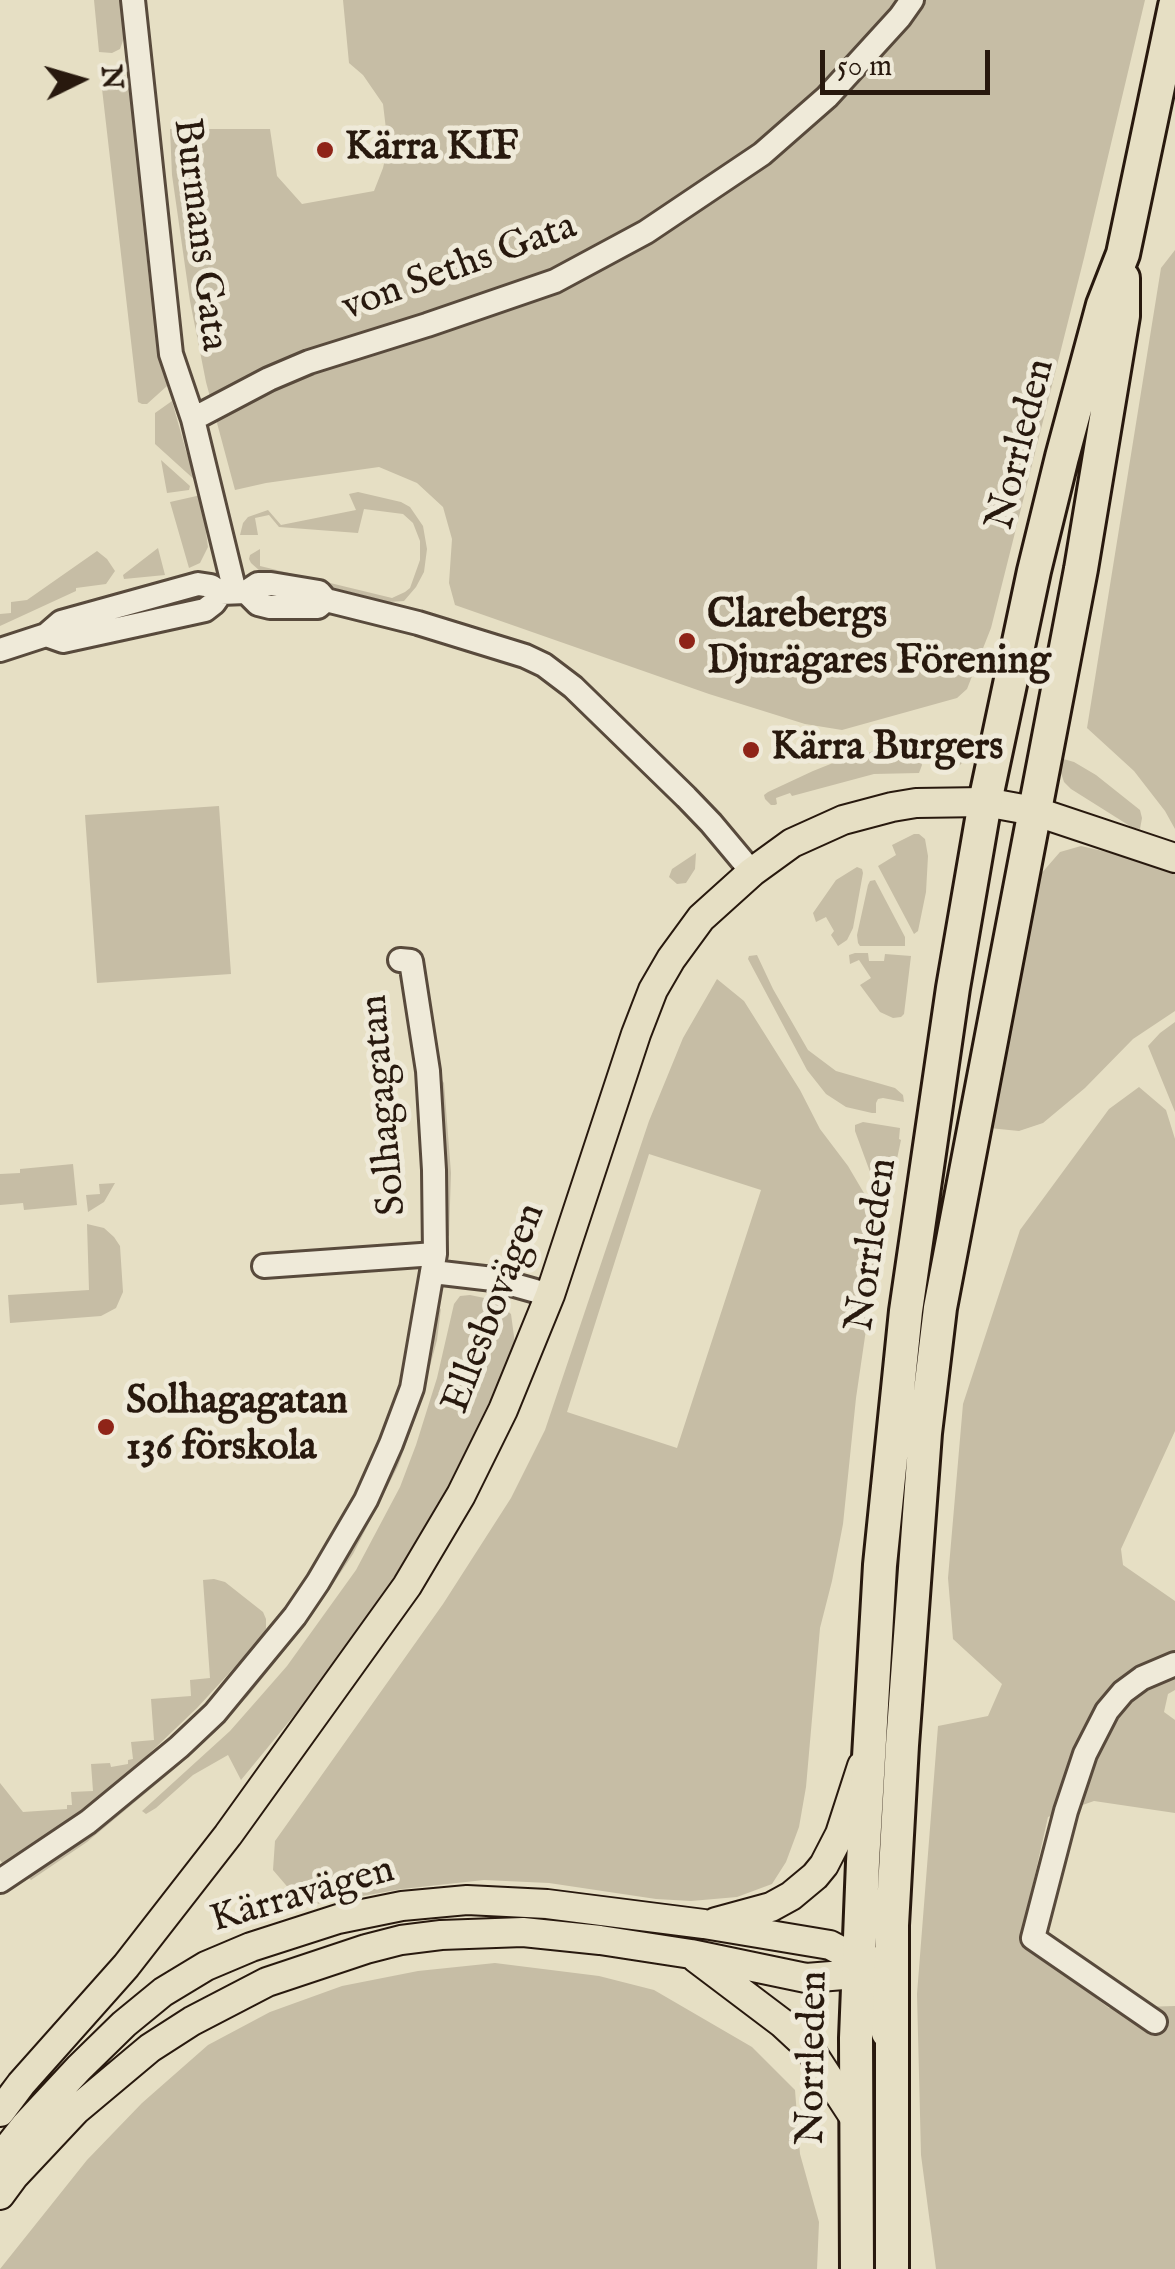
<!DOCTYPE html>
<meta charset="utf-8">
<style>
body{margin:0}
#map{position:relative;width:1175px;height:2269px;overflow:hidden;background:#e6dfc4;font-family:"IM FELL English",serif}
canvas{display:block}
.north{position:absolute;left:30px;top:30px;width:100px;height:100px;-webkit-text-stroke:8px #efead9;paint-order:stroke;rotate:85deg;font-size:28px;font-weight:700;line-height:40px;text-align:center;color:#28190e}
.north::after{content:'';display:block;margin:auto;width:35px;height:45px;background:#28190e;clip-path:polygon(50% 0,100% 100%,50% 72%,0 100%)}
.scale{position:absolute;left:820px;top:50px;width:170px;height:45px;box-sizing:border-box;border:5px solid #28190e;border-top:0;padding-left:12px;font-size:30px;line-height:35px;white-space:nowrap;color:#28190e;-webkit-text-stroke:8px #efead9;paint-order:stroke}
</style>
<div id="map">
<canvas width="1175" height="2269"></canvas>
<div class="north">N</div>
<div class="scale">50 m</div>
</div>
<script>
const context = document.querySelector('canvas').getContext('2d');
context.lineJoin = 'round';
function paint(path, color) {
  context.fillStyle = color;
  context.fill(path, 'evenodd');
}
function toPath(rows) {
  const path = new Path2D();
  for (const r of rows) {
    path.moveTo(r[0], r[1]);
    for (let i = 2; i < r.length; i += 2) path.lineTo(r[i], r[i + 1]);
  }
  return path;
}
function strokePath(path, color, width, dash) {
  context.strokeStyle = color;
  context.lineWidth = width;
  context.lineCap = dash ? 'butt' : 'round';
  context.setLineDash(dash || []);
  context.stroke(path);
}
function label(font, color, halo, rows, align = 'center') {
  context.font = font + ' "IM FELL English",serif';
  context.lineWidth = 10;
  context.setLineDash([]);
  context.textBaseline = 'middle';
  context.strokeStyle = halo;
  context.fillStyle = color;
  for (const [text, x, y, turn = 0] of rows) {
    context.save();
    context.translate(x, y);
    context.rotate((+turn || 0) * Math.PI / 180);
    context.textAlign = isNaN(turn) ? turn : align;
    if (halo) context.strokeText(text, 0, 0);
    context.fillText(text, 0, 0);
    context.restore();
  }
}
paint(toPath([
 [94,0,122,0,125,35,120,49,112,53,99,52],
 [343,0,1145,0,1084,258,991,628,967,689,957,698,842,730,805,724,709,694,455,605,449,583,452,539,443,507,417,483,379,467,266,483,235,490,206,382,190,301,172,175,170,129,270,129,277,176,302,204,374,191,383,168,388,146,383,104,363,75,349,63],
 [110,71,123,73,129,81,149,280,159,347,167,386,147,404,142,404,138,402,101,80,102,73],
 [1175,250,1175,829,1165,811,1134,771,1087,728,1161,268],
 [172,401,186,451,197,482,155,444,155,413],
 [161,460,190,486,189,490,167,493],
 [358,492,401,502,410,507,423,526,427,549,424,572,416,587,404,601,389,602,323,585,268,574,260,571,251,563,249,559,250,555,260,549,260,566,392,598,405,592,410,588,420,560,420,541,413,523,403,514,364,509,358,533,279,527,269,515,255,518,258,535,240,535,243,523,248,517,268,510,281,525,356,510,349,494],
 [201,495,208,547,200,563,189,568,170,502],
 [158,548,165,575,124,579,123,575],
 [97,551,107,559,115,571,106,584,76,588,76,591,0,626,0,614,11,613,11,602,27,600],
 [953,737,977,740,976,748,960,765,951,771,942,772,941,748,946,740],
 [902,744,918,747,922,765,919,773,874,774,792,796,790,793,776,798,777,804,775,805,771,805,765,799,764,795,768,792,813,771,843,759],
 [1060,758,1074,762,1096,775,1140,810,1142,818,1140,829,1133,828,1071,789,1064,782,1061,773],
 [219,806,231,974,97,983,85,815],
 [914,834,919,834,925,839,928,856,926,892,918,931,914,934,878,866,896,855,892,845],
 [1081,846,1124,856,1175,874,1175,1011,1133,1039,1085,1088,1043,1123,1019,1131,989,1128,1033,900,1040,875,1060,852],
 [696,853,695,869,686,883,677,884,669,877,672,869],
 [857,867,862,869,863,873,853,928,847,940,838,946,831,935,834,931,826,917,816,922,813,913,836,880],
 [875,880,905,937,905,946,860,946,858,943,857,935,868,885,870,881],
 [855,953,868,953,869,961,884,961,885,954,911,956,904,1014,901,1017,893,1018,880,1012,860,985,871,978,859,960,850,964,849,955],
 [757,955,773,989,808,1050,836,1071,895,1088,903,1095,904,1102,883,1098,878,1099,876,1103,876,1113,872,1113,846,1107,826,1094,807,1070,748,959,749,956],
 [717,979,744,1001,800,1090,820,1129,848,1166,868,1200,880,1234,856,1398,843,1524,832,1581,820,1628,806,1787,799,1827,786,1862,772,1884,737,1897,691,1901,656,1899,549,1883,484,1880,402,1889,317,1904,291,1891,273,1870,275,1841,443,1604,511,1498,545,1430,649,1121,683,1038],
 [649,1154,761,1190,677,1448,567,1412],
 [1175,1022,1175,1112,1148,1046,1160,1033],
 [442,1080,444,1083,451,1173,449,1236,447,1235,445,1228,446,1159,439,1083],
 [1139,1087,1166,1110,1175,1139,1175,1431,1121,1549,1123,1565,1175,1601,1175,1690,1168,1694,1164,1712,1175,1720,1175,1813,1094,1801,1048,1817,1020,1941,1109,2008,1175,2006,1175,2269,936,2269,921,2155,917,1994,938,1726,988,1716,1002,1684,953,1639,948,1578,963,1404,1020,1230,1109,1109],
 [863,1122,900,1128,899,1139,901,1140,887,1206,880,1199,855,1131,855,1125],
 [73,1164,77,1205,24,1210,23,1203,0,1205,0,1174,20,1173,20,1169],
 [115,1183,104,1202,88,1212,86,1195,100,1194,99,1184],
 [87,1224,104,1228,114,1237,120,1246,123,1292,116,1308,101,1316,10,1323,8,1295,89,1290],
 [470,1295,494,1300,511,1314,515,1344,510,1360,449,1484,385,1593,296,1713,241,1780,228,1755,193,1775,156,1808,146,1814,142,1811,230,1731,259,1698,287,1666,356,1570,400,1487,416,1445,437,1378,454,1304,460,1296],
 [441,1308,437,1340,428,1374,415,1419,398,1466,353,1554,311,1617,307,1614,435,1317],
 [214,1579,225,1582,263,1612,266,1619,266,1629,256,1644,197,1708,132,1770,64,1823,3,1864,0,1860,0,1783,23,1812,67,1809,67,1805,72,1805,71,1792,93,1791,91,1764,110,1763,111,1767,128,1764,128,1760,133,1759,131,1742,154,1740,151,1699,191,1696,190,1680,210,1678,203,1580],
 [303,1623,305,1625,248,1696,177,1767,87,1842,31,1880,28,1877,59,1855],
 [495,1963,599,1976,654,1990,752,2047,795,2090,800,2154,819,2222,817,2269,0,2269,87,2160,142,2103,208,2045,270,2012,342,1986,418,1971]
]), '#c6bda5');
const minor = toPath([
 [133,0,171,354,193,419,235,592],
 [193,419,269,379,309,362,427,325,555,281,646,232,762,154,827,97,900,17,912,0],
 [246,592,258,604,270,607,318,607,326,600],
 [46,635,63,641,205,610,214,603,221,593],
 [0,650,46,635,61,622,198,584,211,586,221,593,246,592,258,584,271,584,319,592,326,600,418,623,525,656,544,665,573,687,686,797,711,823,752,872],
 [264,1266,435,1254],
 [433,1272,493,1279,550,1295],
 [0,1881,88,1822,179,1747,215,1713,295,1616,318,1582,366,1500,391,1444,412,1388,435,1254,434,1170,428,1071,411,961,400,960],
 [1155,2022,1033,1938,1066,1811,1085,1754,1107,1711,1123,1692,1142,1678,1175,1664]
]);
const major = toPath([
 [716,1922,771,1907,791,1896,815,1876,824,1865,840,1834,862,1766],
 [696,1958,782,2023,809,2048,856,2120],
 [0,2112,21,2084,126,1966,228,1835,407,1586,461,1495,503,1410,550,1295,636,1034,653,990,671,959,701,918,752,872,792,843,843,820,892,807,916,803,985,802,1034,811,1175,858],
 [0,2158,25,2126,79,2068,124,2024,163,1992,206,1966,251,1947,338,1919,402,1906,467,1900,547,1904,704,1924,830,1945,845,1953,869,1983,877,2000,886,2033],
 [0,2195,14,2176,76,2110,150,2048,192,2021,267,1982,366,1949,401,1940,441,1935,523,1932,600,1940,691,1954,806,1978,844,1975,858,1969,870,1960]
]);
const highway = toPath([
 [857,2269,856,2038,863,1862,880,1565,906,1311,953,988,985,802,1034,571,1062,457,1103,305,1123,254,1175,6],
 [892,2269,892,1925,902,1745,925,1433,940,1308,1081,569,1123,316,1123,278]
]);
strokePath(minor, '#584a3c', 28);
strokePath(major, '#28190e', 32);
strokePath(highway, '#28190e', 38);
strokePath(minor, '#efead9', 22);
strokePath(major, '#e6dfc4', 28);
strokePath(highway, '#e6dfc4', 32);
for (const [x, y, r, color] of [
 [325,150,10,"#8f2418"],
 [687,641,10,"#8f2418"],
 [751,750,10,"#8f2418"],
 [106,1427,10,"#8f2418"]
]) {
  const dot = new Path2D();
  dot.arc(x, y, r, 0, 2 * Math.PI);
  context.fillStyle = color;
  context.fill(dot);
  strokePath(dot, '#efead9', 4);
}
label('bold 40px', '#28190e', '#efead9', [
 ["Kärra KIF",345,150],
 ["Clarebergs",707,618],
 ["Djurägares Förening",707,664],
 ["Kärra Burgers",771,750],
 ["Solhagagatan",126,1404],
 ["136 förskola",126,1450]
], 'left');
label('40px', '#28190e', '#efead9', [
 ["Burmans Gata",198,235,83],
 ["von Seths Gata",460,269,-20],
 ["Norrleden",1023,445,-76],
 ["Solhagagatan",386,1105,-95],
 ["Norrleden",874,1245,-82],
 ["Ellesbovägen",496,1309,-69],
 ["Kärravägen",303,1897,-16],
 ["Norrleden",815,2058,-89]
]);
</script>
